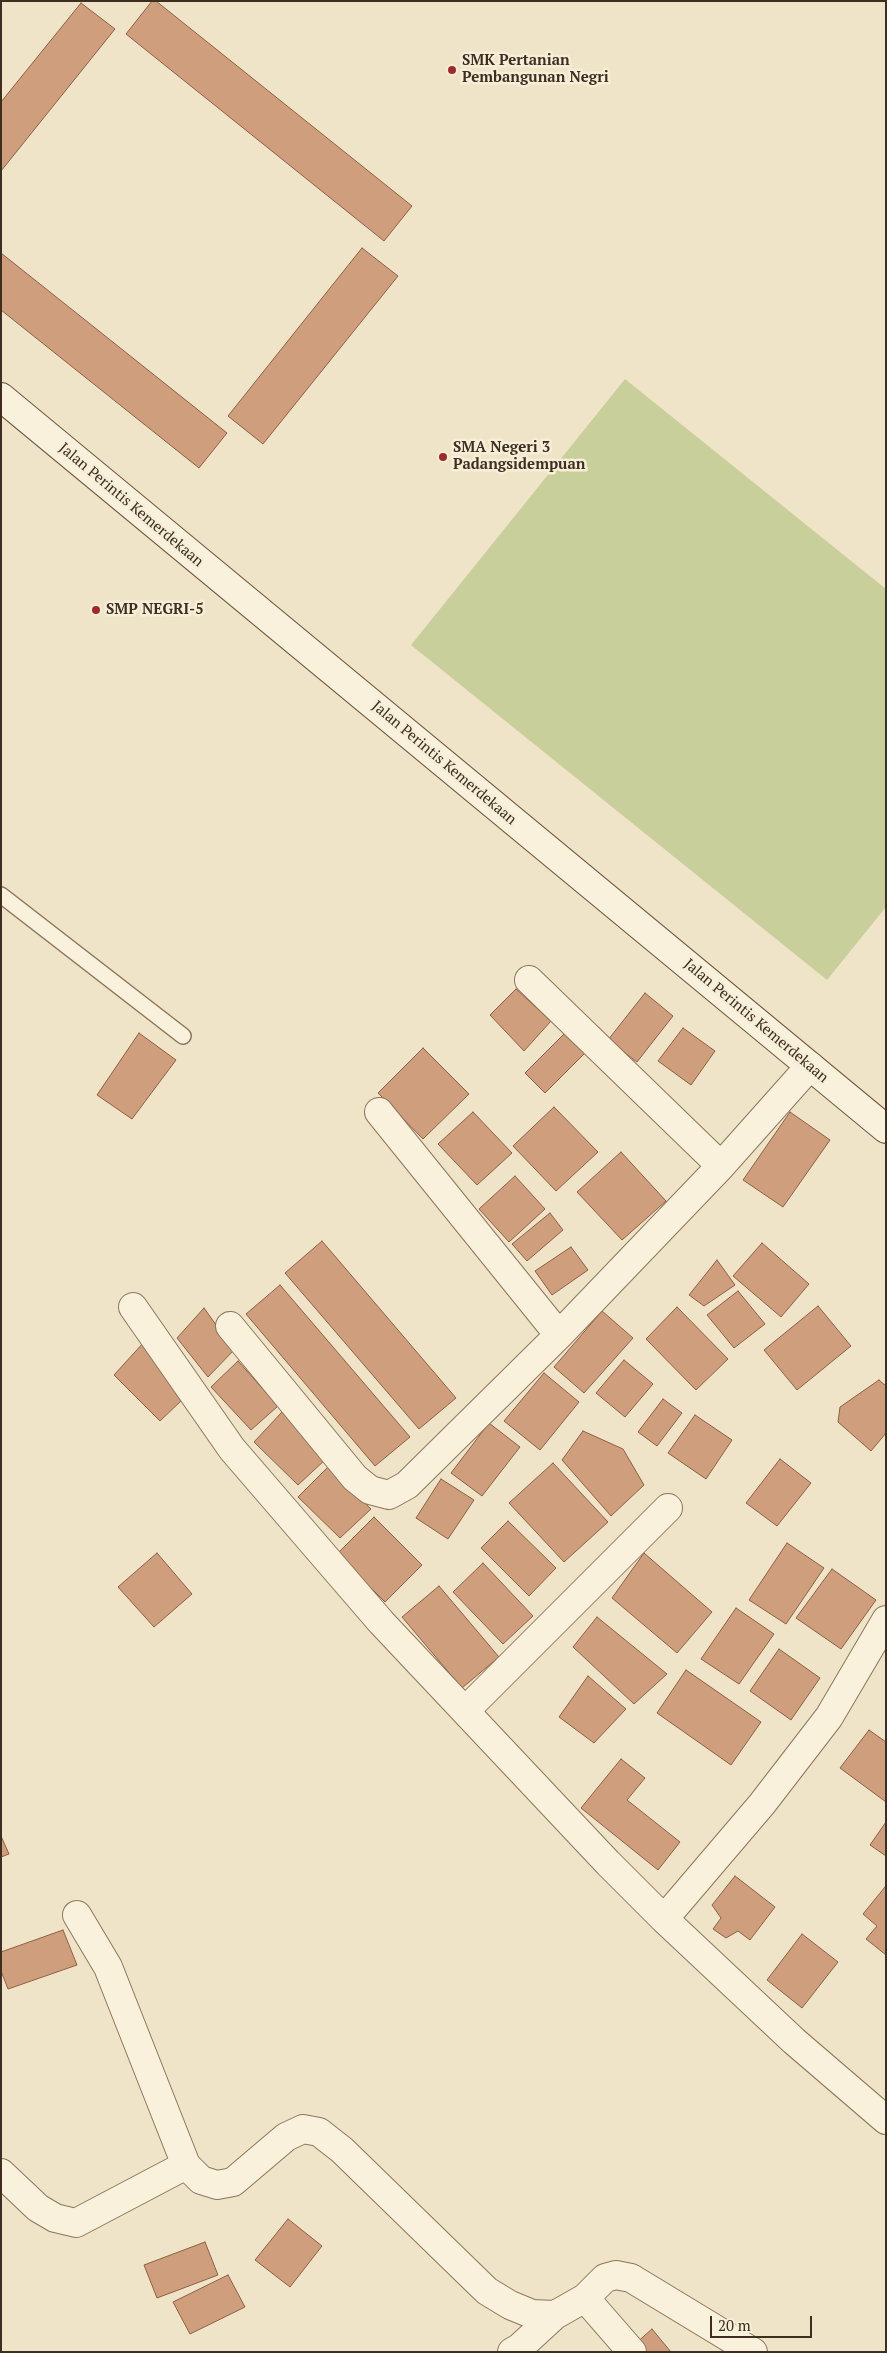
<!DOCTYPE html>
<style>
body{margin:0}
#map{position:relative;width:887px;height:2353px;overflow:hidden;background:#f0e4c8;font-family:"PT Serif",serif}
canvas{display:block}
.frame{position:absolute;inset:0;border:2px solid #3d2e20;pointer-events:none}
.scale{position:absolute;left:710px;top:2316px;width:102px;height:22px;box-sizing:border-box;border:2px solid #3d2e20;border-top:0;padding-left:6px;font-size:15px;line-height:18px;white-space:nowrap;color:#3d2e20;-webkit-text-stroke:4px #f7eed8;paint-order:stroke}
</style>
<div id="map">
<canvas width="887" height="2353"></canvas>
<div class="frame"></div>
<div class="scale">20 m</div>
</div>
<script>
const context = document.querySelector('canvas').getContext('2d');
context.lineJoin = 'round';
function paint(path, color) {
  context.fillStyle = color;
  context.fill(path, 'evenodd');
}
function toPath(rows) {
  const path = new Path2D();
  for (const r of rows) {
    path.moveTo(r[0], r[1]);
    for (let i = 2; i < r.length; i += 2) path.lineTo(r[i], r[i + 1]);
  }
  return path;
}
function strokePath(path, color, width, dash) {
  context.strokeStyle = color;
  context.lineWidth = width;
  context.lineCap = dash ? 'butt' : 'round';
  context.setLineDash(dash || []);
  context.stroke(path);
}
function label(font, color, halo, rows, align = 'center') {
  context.font = font + ' "PT Serif",serif';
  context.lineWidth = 5;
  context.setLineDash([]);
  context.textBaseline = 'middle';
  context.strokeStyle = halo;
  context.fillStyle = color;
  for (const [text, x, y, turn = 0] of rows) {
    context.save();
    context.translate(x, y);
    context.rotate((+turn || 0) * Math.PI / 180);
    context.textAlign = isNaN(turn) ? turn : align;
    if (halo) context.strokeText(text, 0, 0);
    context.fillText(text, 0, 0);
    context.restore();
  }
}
paint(toPath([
 [625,379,886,589,886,907,827,980,411,645]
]), '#c9cf9b');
const building = toPath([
 [152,1,156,1,412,206,384,241,126,34,152,1],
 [81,3,115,29,1,171,1,102,81,3],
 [362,248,398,276,263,444,228,416,362,248],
 [1,253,227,433,199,468,1,310,1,253],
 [516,989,551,1021,524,1051,490,1015,516,989],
 [645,993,673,1016,637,1062,608,1040,645,993],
 [683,1028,715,1051,691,1085,658,1061,683,1028],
 [567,1031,587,1051,545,1093,525,1073,567,1031],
 [139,1033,176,1060,132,1119,97,1095,139,1033],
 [423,1048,469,1094,423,1139,378,1093,423,1048],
 [554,1107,598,1152,556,1191,513,1146,554,1107],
 [473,1112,512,1153,477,1185,438,1144,473,1112],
 [790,1112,830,1140,783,1207,743,1180,790,1112],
 [621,1152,666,1201,622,1240,577,1192,621,1152],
 [515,1176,545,1209,509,1242,479,1209,515,1176],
 [550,1213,563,1230,527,1261,512,1244,550,1213],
 [322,1241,456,1398,419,1429,285,1273,322,1241],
 [762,1243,809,1284,781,1317,733,1276,762,1243],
 [571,1247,588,1270,552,1295,535,1271,571,1247],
 [717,1260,735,1285,704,1306,689,1295,717,1260],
 [280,1285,410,1437,375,1466,246,1314,280,1285],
 [738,1291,765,1324,734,1348,707,1315,738,1291],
 [818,1306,851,1346,797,1390,764,1350,818,1306],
 [677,1307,728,1359,696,1390,646,1339,677,1307],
 [204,1308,234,1350,208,1377,177,1338,204,1308],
 [602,1311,633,1338,584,1393,554,1367,602,1311],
 [145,1341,183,1399,160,1421,114,1375,145,1341],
 [624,1360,653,1384,625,1417,596,1393,624,1360],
 [238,1361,278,1406,251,1430,211,1387,238,1361],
 [544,1373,579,1402,540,1450,504,1421,544,1373],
 [879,1380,886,1386,886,1433,871,1451,838,1422,840,1407,879,1380],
 [663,1399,682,1413,657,1446,638,1432,663,1399],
 [282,1412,326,1459,298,1485,254,1442,282,1412],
 [695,1415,732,1440,706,1479,668,1453,695,1415],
 [489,1423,520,1447,482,1496,451,1473,489,1423],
 [583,1431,623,1449,644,1485,611,1516,562,1460,583,1431],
 [780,1459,811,1483,777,1526,746,1503,780,1459],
 [553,1463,608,1522,564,1562,509,1503,553,1463],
 [328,1467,371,1509,340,1538,298,1497,328,1467],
 [441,1479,474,1500,448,1539,416,1518,441,1479],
 [374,1517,422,1565,385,1602,337,1554,374,1517],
 [508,1521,556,1568,529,1596,481,1548,508,1521],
 [787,1543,824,1568,786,1624,749,1600,787,1543],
 [157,1553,192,1594,154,1627,118,1587,157,1553],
 [644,1553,712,1612,677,1653,612,1598,644,1553],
 [483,1563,533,1616,503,1644,453,1592,483,1563],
 [832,1569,876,1600,841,1649,796,1618,832,1569],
 [439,1586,499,1657,462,1688,402,1617,439,1586],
 [736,1608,774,1634,739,1684,701,1659,736,1608],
 [597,1617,667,1674,634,1704,573,1647,597,1617],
 [779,1649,820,1678,791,1720,750,1691,779,1649],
 [686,1670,761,1722,731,1765,657,1713,686,1670],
 [588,1676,626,1709,594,1743,559,1717,588,1676],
 [869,1730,886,1742,886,1802,840,1768,869,1730],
 [621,1759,645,1778,627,1800,680,1842,658,1870,581,1808,621,1759],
 [886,1822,886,1856,870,1845,886,1822],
 [1,1836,9,1854,1,1857,1,1836],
 [735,1876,775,1907,750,1940,738,1931,726,1938,713,1929,721,1918,712,1905,735,1876],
 [885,1887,886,1888,886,1955,866,1939,877,1926,863,1914,885,1887],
 [63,1930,77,1965,8,1989,1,1971,1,1952,63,1930],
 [802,1934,838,1962,802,2008,767,1980,802,1934],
 [288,2219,322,2246,290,2287,255,2260,288,2219],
 [205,2242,218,2275,157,2298,144,2265,205,2242],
 [228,2275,245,2307,190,2334,173,2302,228,2275],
 [652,2329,671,2352,640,2352,634,2345,652,2329]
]);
paint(building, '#cf9f7d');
strokePath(building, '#8d5f41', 1);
const lane = toPath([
 [1,895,183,1036]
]);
const street = toPath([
 [529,980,721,1166],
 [379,1112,559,1335],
 [133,1307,232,1449,381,1622,608,1863,664,1919,794,2041,886,2120],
 [230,1326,355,1478,370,1490,389,1495,407,1485,559,1335,721,1166,810,1066],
 [465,1711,668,1508],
 [77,1915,108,1967,186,2165,201,2180,217,2185,233,2182,286,2137,303,2129,319,2132,342,2150,487,2291,510,2305,532,2314,555,2315,585,2298,605,2278,616,2275,631,2278,753,2352],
 [664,1919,762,1804,829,1717,886,1620],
 [1,2173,38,2208,55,2218,76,2223,186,2165],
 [585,2298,632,2352],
 [512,2352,519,2348,555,2315]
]);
const secondary = toPath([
 [1,397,886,1129]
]);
strokePath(lane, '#8d765c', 18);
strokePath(street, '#8d765c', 30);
strokePath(secondary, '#6f573f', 30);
strokePath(lane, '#faf1dc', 15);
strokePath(street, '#faf1dc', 28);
strokePath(secondary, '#faf1dc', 28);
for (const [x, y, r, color] of [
 [452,70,5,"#9e2a2b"],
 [443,457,5,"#9e2a2b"],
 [96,610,5,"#9e2a2b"]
]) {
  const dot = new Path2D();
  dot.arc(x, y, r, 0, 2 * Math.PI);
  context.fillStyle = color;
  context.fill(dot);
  strokePath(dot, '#f7eed8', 2);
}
label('bold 15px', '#3d2e20', '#f7eed8', [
 ["SMK Pertanian",462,61],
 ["Pembangunan Negri",462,78],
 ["SMA Negeri 3",453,448],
 ["Padangsidempuan",453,465],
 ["SMP NEGRI-5",106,610]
], 'left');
label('15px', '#3d2e20', '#f7eed8', [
 ["Jalan Perintis Kemerdekaan",131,505,40],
 ["Jalan Perintis Kemerdekaan",444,763,40],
 ["Jalan Perintis Kemerdekaan",756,1021,40]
]);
</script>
